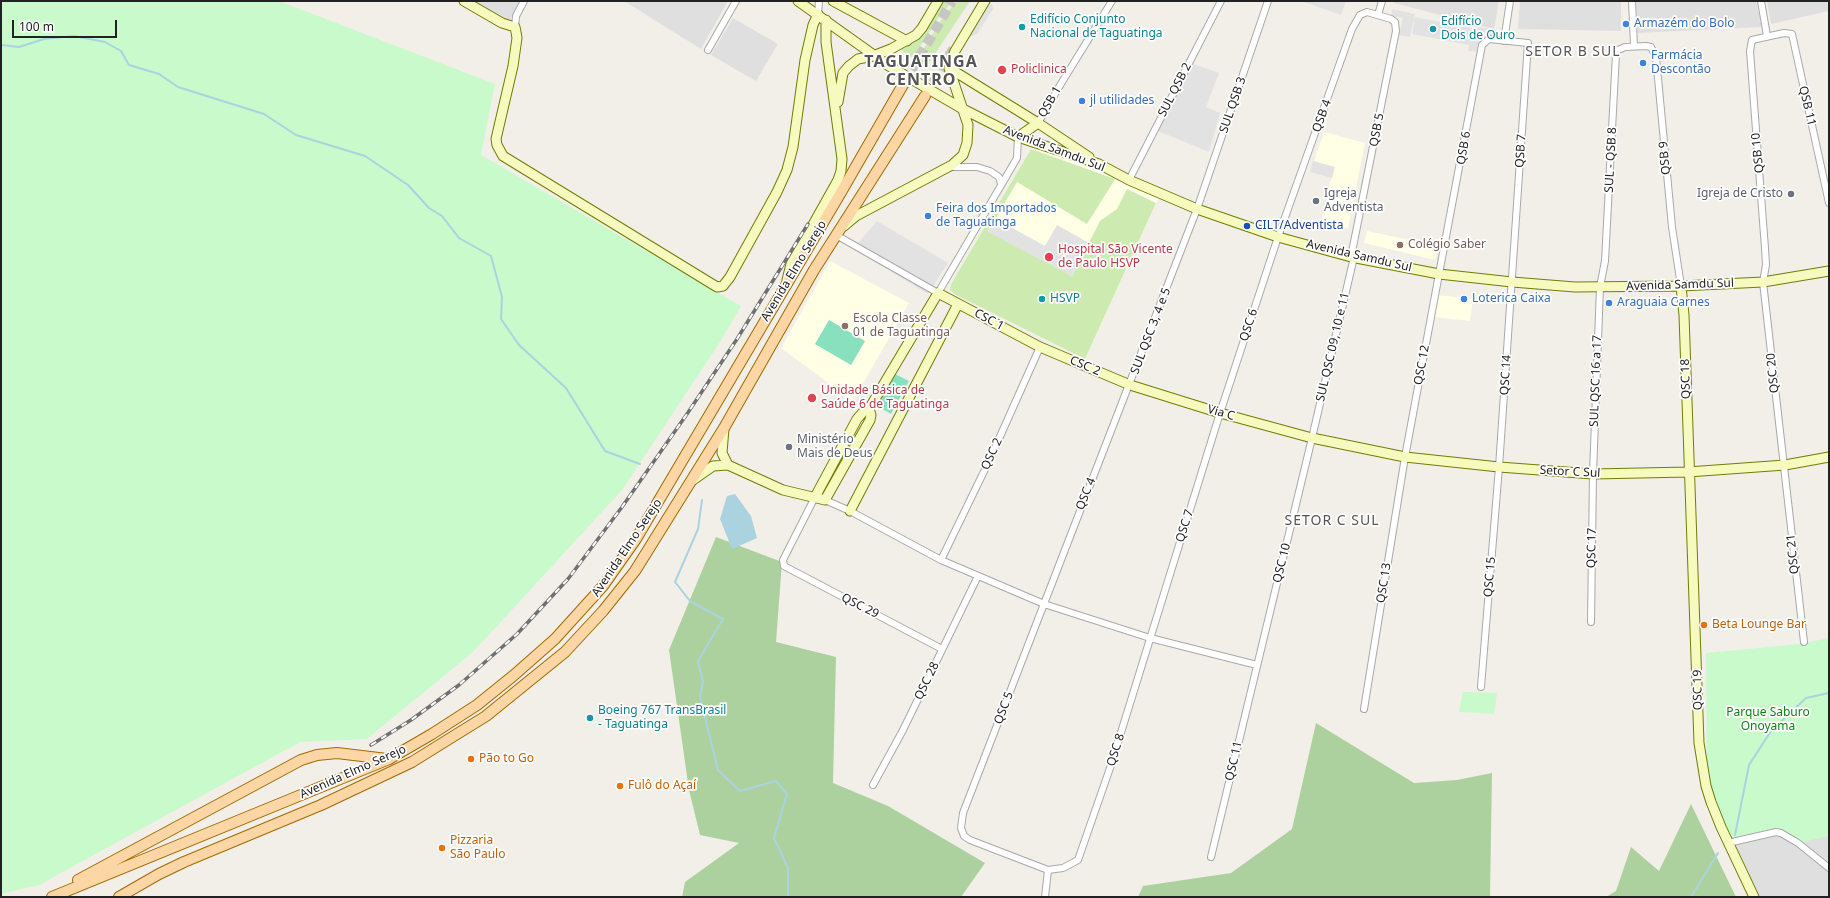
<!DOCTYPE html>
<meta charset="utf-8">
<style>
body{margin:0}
#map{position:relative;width:1830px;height:898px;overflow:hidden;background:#f2efe9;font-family:"Noto Sans",sans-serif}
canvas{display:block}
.frame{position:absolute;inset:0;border:2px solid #222;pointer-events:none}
.scale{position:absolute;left:12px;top:20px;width:105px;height:18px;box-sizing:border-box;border:2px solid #222;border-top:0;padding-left:5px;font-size:12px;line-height:14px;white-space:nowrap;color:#222;-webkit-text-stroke:3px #fff;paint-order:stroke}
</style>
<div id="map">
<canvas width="1830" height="898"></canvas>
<div class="frame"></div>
<div class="scale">100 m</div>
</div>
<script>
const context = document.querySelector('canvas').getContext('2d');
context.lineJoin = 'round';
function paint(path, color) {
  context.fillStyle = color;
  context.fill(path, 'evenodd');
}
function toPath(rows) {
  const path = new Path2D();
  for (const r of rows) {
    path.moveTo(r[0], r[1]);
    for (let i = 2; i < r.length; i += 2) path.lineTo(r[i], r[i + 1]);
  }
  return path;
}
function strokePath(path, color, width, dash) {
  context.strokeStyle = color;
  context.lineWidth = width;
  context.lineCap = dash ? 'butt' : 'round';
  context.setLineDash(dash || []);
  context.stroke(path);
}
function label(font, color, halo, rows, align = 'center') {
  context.font = font + ' "Noto Sans",sans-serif';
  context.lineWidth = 3.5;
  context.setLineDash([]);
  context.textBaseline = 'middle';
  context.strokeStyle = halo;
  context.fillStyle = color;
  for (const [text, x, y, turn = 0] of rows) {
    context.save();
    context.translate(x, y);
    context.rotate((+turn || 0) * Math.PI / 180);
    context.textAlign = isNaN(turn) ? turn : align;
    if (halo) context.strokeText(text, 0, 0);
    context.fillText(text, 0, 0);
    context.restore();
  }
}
paint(toPath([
 [464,1,520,1,507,25],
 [624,1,728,1,701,49],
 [1394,1,1499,1,1494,29,1394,3],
 [1520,1,1621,1,1621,31,1518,29],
 [1636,1,1756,1,1762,27,1638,33],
 [1767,1,1829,1,1829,11,1771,24],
 [733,18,778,44,756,81,711,55],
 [1829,827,1829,897,1754,897,1728,843]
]), '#e0dfdf');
paint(toPath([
 [1324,132,1365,143,1348,228,1321,222,1334,167,1314,161],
 [1031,149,1039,149,1051,152,1159,197,1085,359,954,294,950,290,951,284],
 [1367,231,1438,246,1435,260,1364,243],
 [830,261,909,303,853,401,781,348],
 [1438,295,1473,299,1470,321,1434,317]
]), '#ffffe5');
paint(toPath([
 [943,1,953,1,940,15,913,58,901,50,918,40],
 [957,1,970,1,927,66,917,60,943,17],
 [1031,149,1115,179,1087,224,1017,182,988,231,1072,276,1100,221,1117,209,1127,189,1156,203,1085,359,954,294,950,290,951,284]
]), '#cdebb0');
paint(toPath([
 [716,537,782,562,776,642,836,657,833,783,888,806,985,863,961,897,682,897,685,882,739,843,700,835,689,790,669,650],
 [1316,723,1414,783,1457,780,1492,773,1490,897,1138,897,1143,886,1231,873,1292,829],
 [1691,804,1736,897,1606,897,1616,891,1631,847,1659,871]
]), '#add19e');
paint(toPath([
 [1,1,279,1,495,84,481,155,741,306,720,342,622,490,474,651,367,739,300,742,39,885,1,894],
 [1829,638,1829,836,1798,843,1782,830,1728,843,1707,788,1706,653,1800,644],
 [1463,692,1497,693,1494,714,1459,712]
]), '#c8facc');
paint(toPath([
 [829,320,865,341,851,365,815,344],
 [895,374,909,381,891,414,877,406]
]), '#88e0be');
paint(toPath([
 [1301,1,1346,1,1341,15],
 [992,4,993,9,977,34,969,37,987,6],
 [1392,9,1415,14,1410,37,1399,35,1403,18,1391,16],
 [1415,17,1472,28,1469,45,1412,34],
 [1473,26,1502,31,1501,37,1481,34,1478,52,1468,51],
 [1193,64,1219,73,1206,107,1220,113,1209,152,1158,131],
 [1313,161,1335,167,1332,178,1310,172],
 [996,219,1045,246,1057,225,1089,243,1072,276,988,232],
 [877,221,948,263,928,294,853,249]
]), '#e2e2e2');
paint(toPath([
 [735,494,751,516,757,538,732,549,720,519,727,496]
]), '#aad3df');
strokePath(toPath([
 [1,45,19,47,44,39,74,36,105,42,121,51,129,65,159,74,178,87,264,114,296,135,365,156,408,185,429,208,442,216,459,238,491,256,502,297,501,319,519,345,566,388,605,451,640,464],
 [702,500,698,529,675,582,690,601,723,619,698,661,703,682,700,697,718,770,740,791,776,781,787,794,774,838,788,868,788,897],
 [1735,835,1749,765,1771,731,1806,698,1829,693],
 [1691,897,1718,853]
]), '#aad3df', 2);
strokePath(toPath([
 [904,83,952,1],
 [925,96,955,46]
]), '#c8c6c1', 10, [10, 5]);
const street = toPath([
 [1268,1,1197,209,963,813,961,828,964,836,970,840,1048,870,1063,868,1078,860,1110,768,1220,413,1278,237,1352,29,1360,15,1367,12,1391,19,1395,22,1396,31,1351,257],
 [1632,1,1634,46],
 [1761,1,1767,36],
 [818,14,819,1],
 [1378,15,1382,1],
 [515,27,516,16,524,1],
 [1504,41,1510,1],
 [708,50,736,1],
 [1038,123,1062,82,1112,1],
 [949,167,977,167,990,171,999,177,1001,184],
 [1129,180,1221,1],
 [836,235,938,293,1017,158,1018,137],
 [815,497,783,560,784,566,942,649],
 [825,500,850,511,941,560,1044,604,1150,638,1257,665],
 [941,560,990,459,1040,347],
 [1591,622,1593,474,1600,287,1605,261,1616,54,1618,50,1625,47,1646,46,1651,47,1656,57,1672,227,1681,286],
 [1804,642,1763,282,1766,265,1765,248,1750,51,1752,40,1784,33,1792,34,1829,203],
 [1364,709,1405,457,1439,274,1482,45,1489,39,1528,43,1499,467,1481,687],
 [873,785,903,730,978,576],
 [1728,843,1776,832,1781,833,1798,843,1829,868],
 [1211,857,1312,438,1354,257],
 [1045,897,1048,870]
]);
const secondary = toPath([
 [464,1,502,23,515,27,516,32,517,38,513,66,496,139,497,145,503,156,717,287,723,286,730,277,777,192,787,170,793,147,805,60,813,25,818,14],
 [798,1,889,66,961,108,1018,137,1099,164,1129,180,1197,209,1278,237,1351,257,1439,274,1512,282,1575,287,1681,286,1763,282,1829,271],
 [833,1,907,41],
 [949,68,1038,123,1089,157],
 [838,102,843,73,849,66,858,59,873,56,891,49,916,35,922,28,938,1],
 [1018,137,1038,123],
 [844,226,856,216,952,165,963,155,967,143,968,125,949,68,955,51,985,1],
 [787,280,791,264,838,180,841,171,842,159,826,42,826,20],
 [1681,286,1684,315,1699,743,1706,786,1711,802,1721,827,1754,897],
 [724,428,722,453,728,465],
 [693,480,713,466,728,465,783,490,825,500,870,420,871,415,869,409],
 [815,497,857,419,864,411,869,409,938,293,1040,347,1130,385,1220,413,1312,438,1405,457,1499,467,1593,474,1688,472,1785,465,1829,457],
 [850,511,958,304]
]);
const primary = toPath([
 [78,880,301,760,317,755,337,753,387,759],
 [52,897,389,759,432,734,477,705,513,676,555,639,603,586,636,539,840,194,904,83],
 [119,897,159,874,184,862,321,805,412,762,486,716,565,652,603,611,635,571,724,428,814,270,925,96]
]);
strokePath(street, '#a9a9a9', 8);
strokePath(secondary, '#707d05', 11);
strokePath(primary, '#a06b00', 12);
strokePath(street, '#fff', 6);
strokePath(secondary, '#f7fabf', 9);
strokePath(primary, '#fcd6a4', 10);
const rail = toPath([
 [371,745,411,720,459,685,517,634,568,579,622,507,687,414,737,339,808,224]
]);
strokePath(rail, '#707070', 3.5);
strokePath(rail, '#fff', 2, [6]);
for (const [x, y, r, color] of [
 [1626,24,4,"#3f7fe0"],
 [1022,27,4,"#0f9aa8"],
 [1433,29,4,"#0f9aa8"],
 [1643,63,4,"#3f7fe0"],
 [1002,70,5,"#e0444e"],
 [1082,101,4,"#3f7fe0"],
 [1791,194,4,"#6b7280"],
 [1316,201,4,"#6b7280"],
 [928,216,4,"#3f7fe0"],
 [1247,226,4,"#1a4fb4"],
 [1400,245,4,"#8d6e63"],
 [1049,257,5,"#e0444e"],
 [1042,299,4,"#0f9aa8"],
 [1464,299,4,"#3f7fe0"],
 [1609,303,4,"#3f7fe0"],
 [845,326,4,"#8d6e63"],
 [812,398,5,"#e0444e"],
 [789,447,4,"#6b7280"],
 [1704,625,4,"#e8710a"],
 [590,718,4,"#0f9aa8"],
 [471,759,4,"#e8710a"],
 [620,786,4,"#e8710a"],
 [442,848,4,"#e8710a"]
]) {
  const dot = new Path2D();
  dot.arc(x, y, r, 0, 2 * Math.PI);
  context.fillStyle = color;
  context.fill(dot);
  strokePath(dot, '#fff', 1.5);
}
label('12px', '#0d838f', '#fff', [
 ["Edifício Conjunto",1030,20],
 ["Nacional de Taguatinga",1030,34],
 ["Edifício",1441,22],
 ["Dois de Ouro",1441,36],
 ["HSVP",1050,299],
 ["Boeing 767 TransBrasil",598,711],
 ["- Taguatinga",598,725]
], 'left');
label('12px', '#366cbe', '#fff', [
 ["Armazém do Bolo",1634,24],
 ["Farmácia",1651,56],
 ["Descontão",1651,70],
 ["jl utilidades",1090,101],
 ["Feira dos Importados",936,209],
 ["de Taguatinga",936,223],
 ["Loterica Caixa",1472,299],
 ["Araguaia Carnes",1617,303]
], 'left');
label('12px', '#be3a42', '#fff', [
 ["Policlinica",1011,70],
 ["Hospital São Vicente",1058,250],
 ["de Paulo HSVP",1058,264],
 ["Unidade Básica de",821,391],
 ["Saúde 6 de Taguatinga",821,405]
], 'left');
label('12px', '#222', '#fff', [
 ["SUL QSB 2",1175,90,-63],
 ["QSB 1",1050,102,-60],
 ["SUL QSB 3",1233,105,-71],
 ["QSB 11",1807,106,77],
 ["QSB 4",1322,116,-70],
 ["QSB 5",1377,130,-79],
 ["QSB 6",1464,148,-80],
 ["Avenida Samdu Sul",1054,149,21],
 ["QSB 7",1521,151,-86],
 ["QSB 10",1758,153,-96],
 ["QSB 9",1665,158,-95],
 ["SUL - QSB 8",1611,160,-87],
 ["Avenida Samdu Sul",1359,256,13],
 ["Avenida Elmo Serejo",794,271,-59],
 ["Avenida Samdu Sul",1680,285,-2],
 ["CSC 1",989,320,28],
 ["QSC 6",1249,325,-72],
 ["SUL QSC 3, 4 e 5",1151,331,-69],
 ["SUL QSC 09, 10 e 11",1333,347,-77],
 ["QSC 12",1422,365,-80],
 ["CSC 2",1085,366,23],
 ["QSC 20",1773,373,-96],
 ["QSC 14",1506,375,-86],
 ["QSC 18",1686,379,-92],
 ["SUL QSC 16 a 17",1596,381,-88],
 ["Via C",1221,413,16],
 ["QSC 2",992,454,-65],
 ["Setor C Sul",1570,472,3],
 ["QSC 4",1086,494,-68],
 ["QSC 7",1185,526,-73],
 ["Avenida Elmo Serejo",627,548,-56],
 ["QSC 17",1592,548,-89],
 ["QSC 21",1793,554,-96],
 ["QSC 10",1282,563,-76],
 ["QSC 15",1490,577,-85],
 ["QSC 13",1384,583,-81],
 ["QSC 29",860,606,27],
 ["QSC 28",927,681,-64],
 ["QSC 19",1698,690,-91],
 ["QSC 5",1004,708,-69],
 ["QSC 8",1116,750,-73],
 ["QSC 11",1234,761,-77],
 ["Avenida Elmo Serejo",353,772,-24]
]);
label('12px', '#5b616d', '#fff', [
 ["Igreja",1324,194],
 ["Adventista",1324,208],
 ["Igreja de Cristo",1783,194,"right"],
 ["Ministério",797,440],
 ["Mais de Deus",797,454]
], 'left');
label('12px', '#164399', '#fff', [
 ["CILT/Adventista",1255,226]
], 'left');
label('12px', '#785e54', '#fff', [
 ["Colégio Saber",1408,245],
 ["Escola Classe",853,319],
 ["01 de Taguatinga",853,333]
], 'left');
label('12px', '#c56008', '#fff', [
 ["Beta Lounge Bar",1712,625],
 ["Pão to Go",479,759],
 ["Fulô do Açaí",628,786],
 ["Pizzaria",450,841],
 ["São Paulo",450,855]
], 'left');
label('12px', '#0c8416', '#fff', [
 ["Parque Saburo",1768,713],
 ["Onoyama",1768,727]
]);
context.letterSpacing = '1px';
label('14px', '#555', '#fff', [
 ["SETOR B SUL",1573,52],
 ["SETOR C SUL",1332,521]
]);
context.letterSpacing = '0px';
context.letterSpacing = '1px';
label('bold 16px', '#555', '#fff', [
 ["TAGUATINGA",921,62],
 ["CENTRO",921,80]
]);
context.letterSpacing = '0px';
</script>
